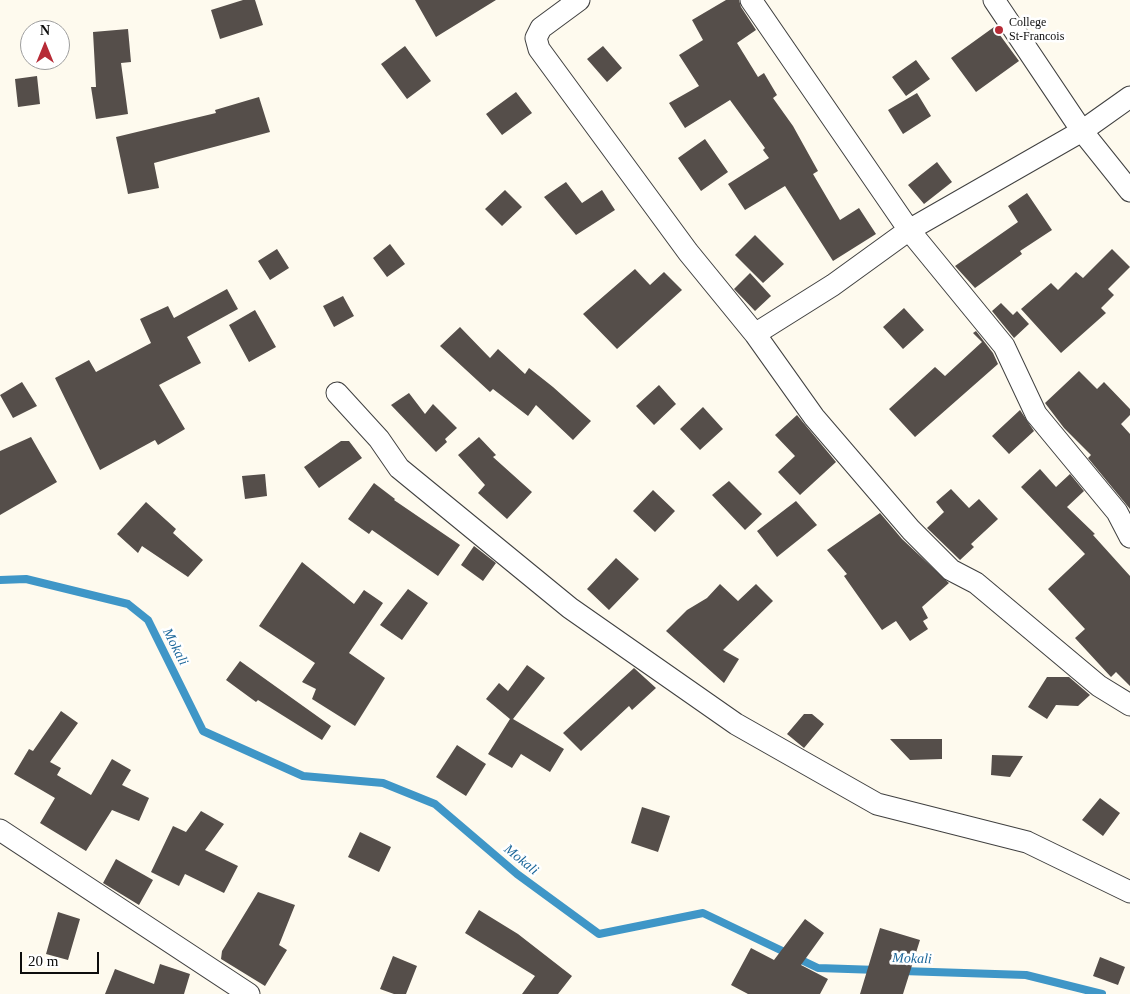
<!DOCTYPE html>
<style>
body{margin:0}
#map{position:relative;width:1130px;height:994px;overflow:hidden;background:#fefaee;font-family:Georgia,serif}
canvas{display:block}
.north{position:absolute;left:20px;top:20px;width:50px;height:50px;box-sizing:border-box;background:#fff;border:1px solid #9e9e9e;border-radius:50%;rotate:0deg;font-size:14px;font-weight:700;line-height:20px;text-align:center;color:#0d0d0d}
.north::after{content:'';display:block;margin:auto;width:18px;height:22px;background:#b72b36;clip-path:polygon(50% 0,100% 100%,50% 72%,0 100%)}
.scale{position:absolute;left:20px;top:952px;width:79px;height:22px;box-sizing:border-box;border:2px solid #0d0d0d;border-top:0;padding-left:6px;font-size:15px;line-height:18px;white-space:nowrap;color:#0d0d0d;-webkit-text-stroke:4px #fff;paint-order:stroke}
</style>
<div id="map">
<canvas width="1130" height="994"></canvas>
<div class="north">N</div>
<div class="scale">20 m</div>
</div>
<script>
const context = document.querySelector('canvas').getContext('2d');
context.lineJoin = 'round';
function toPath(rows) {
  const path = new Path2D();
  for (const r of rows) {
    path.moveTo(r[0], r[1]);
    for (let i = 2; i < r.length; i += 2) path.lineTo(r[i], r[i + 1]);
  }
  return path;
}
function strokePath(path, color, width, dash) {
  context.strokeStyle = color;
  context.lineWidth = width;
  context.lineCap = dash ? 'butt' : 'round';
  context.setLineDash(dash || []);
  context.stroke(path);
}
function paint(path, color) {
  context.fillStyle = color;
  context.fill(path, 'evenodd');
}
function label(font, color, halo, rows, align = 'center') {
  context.font = font + ' Georgia,serif';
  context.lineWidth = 5;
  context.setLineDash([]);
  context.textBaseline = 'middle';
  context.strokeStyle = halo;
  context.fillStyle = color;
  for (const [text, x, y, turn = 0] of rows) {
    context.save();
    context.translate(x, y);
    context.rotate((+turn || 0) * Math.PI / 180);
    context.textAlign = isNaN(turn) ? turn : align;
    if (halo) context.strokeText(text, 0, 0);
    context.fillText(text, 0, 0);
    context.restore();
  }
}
strokePath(toPath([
 [0,580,26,579,128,604,148,620,203,731,303,776,383,783,435,804,517,874,599,934,703,913,818,968,878,970],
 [902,971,1026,975,1102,994]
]), '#3f96c7', 8);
paint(toPath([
 [243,0,255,0,263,25,220,39,211,10],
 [415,0,496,0,436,37],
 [726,0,739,0,741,7,756,30,737,43,758,77,764,73,777,95,773,98,793,126,818,171,813,174,840,220,859,208,876,234,833,261,785,186,745,210,728,184,769,158,763,150,765,148,730,100,685,128,669,103,699,86,679,55,703,40,692,20],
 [994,27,1019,61,976,92,951,58],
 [128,29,131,62,121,63,128,114,96,119,91,87,96,87,93,32],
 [405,46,431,81,407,99,381,64],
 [603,46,622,68,607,82,587,59],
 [916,60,930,79,906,96,892,77],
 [37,76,40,104,18,107,15,79],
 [516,92,532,113,502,135,486,114],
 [917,93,931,116,903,134,888,110],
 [259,97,270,132,154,163,159,188,128,194,116,137,216,113,215,110],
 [705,139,728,172,701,191,678,158],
 [937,162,952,182,924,204,908,185],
 [566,182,582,203,602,190,615,210,576,235,544,197],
 [505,190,522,207,502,226,485,209],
 [1027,193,1052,230,1020,251,1022,254,975,288,955,266,1018,222,1008,206],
 [755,235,784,264,763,283,735,255],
 [390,244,405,264,387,277,373,258],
 [277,249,289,268,270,280,258,261],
 [1112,249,1130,267,1108,289,1114,295,1101,308,1106,313,1061,353,1021,309,1051,283,1058,290,1076,272,1083,278],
 [635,269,650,285,664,272,682,290,617,349,583,314],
 [750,273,771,296,755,311,734,289],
 [227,289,238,309,187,337,201,363,159,385,185,429,158,445,155,440,100,470,55,378,89,360,96,372,151,343,140,319,168,306,174,318],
 [343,296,354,316,334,327,323,306],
 [1001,303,1013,315,1017,311,1029,324,1014,338,992,311],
 [904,308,924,330,903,349,883,327],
 [255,310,276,347,249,362,229,325],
 [460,327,490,358,498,349,525,374,529,368,553,387,591,421,573,440,536,405,528,416,493,389,490,392,440,346],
 [976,331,993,353,998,364,915,437,889,409,935,367,945,376,982,342,973,333],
 [1079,371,1097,389,1104,382,1130,409,1130,415,1121,424,1130,434,1130,509,1088,458,1091,455,1064,428,1045,403],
 [22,382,37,406,13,418,0,395],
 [659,385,676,404,654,425,636,406],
 [409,393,425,414,433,404,457,428,445,439,447,442,436,452,391,405],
 [703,407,723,429,700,450,680,429],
 [1020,410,1034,431,1009,454,992,436],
 [797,415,836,462,800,495,778,472,795,456,775,435],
 [31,437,57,482,0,515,0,451],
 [479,437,496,455,493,457,532,492,507,519,478,493,485,485,458,455],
 [341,441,349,441,362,458,319,488,304,467],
 [1040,469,1056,487,1070,474,1084,491,1067,507,1095,534,1093,535,1130,576,1130,686,1116,672,1111,677,1075,638,1085,629,1048,589,1085,554,1021,487],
 [265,474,267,496,245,499,242,476],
 [729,481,762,514,745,530,712,495],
 [374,483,395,499,394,500,460,545,438,576,372,530,369,534,348,519],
 [951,489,969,508,979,499,998,519,971,544,974,547,960,560,927,528,944,512,936,502],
 [653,490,675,511,655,532,633,511],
 [796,501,817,525,777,557,757,531],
 [146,502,176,529,173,533,203,560,188,577,142,546,138,553,117,534],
 [880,513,902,539,949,583,922,607,928,618,923,621,928,629,910,641,896,621,882,630,844,576,847,574,827,550],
 [474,546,496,563,483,581,461,565],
 [616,558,639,579,609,610,587,589],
 [302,562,354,604,364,590,383,603,349,653,385,678,355,726,312,699,316,689,302,682,315,663,259,626],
 [720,584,738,601,756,584,773,601,723,650,739,659,724,683,666,631,687,610,707,598],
 [408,589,428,603,402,640,380,625],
 [240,661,331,726,322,740,258,700,256,702,226,680],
 [527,665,545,678,513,719,564,749,550,772,521,754,512,768,488,754,510,719,486,699,499,683,508,691],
 [634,668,656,688,632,710,629,706,581,751,563,733],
 [1047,677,1069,677,1090,695,1078,706,1056,705,1047,719,1028,707],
 [61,711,78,723,50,762,61,768,57,775,91,795,112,759,131,770,122,785,149,798,139,821,112,810,86,851,40,823,55,798,14,774,29,749,33,751],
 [804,714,812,714,824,724,804,748,787,734],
 [890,739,942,739,942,759,910,760],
 [457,745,486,764,466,796,436,777],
 [992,755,1023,756,1010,777,991,775],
 [1100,798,1120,813,1103,836,1082,820],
 [642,807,670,816,658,852,631,843],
 [201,811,224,824,205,850,238,866,224,893,185,874,179,886,151,872,173,826,186,832],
 [360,832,391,847,379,872,348,857],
 [116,859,153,880,139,905,103,883],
 [258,892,295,905,279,945,287,950,265,986,221,959,222,951],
 [479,910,518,934,572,976,558,994,522,994,535,976,465,933],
 [58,912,80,919,68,960,46,954],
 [805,919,824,933,801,965,828,979,820,994,748,994,731,985,751,948,774,960],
 [880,928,920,940,903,994,860,994],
 [393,956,417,966,406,994,394,994,380,989],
 [1100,957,1125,967,1118,985,1093,976],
 [160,964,190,974,184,994,105,994,115,969,154,984]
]), '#554e4a');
const minor = toPath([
 [579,0,541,28,536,38,539,49,688,252,755,334,814,417,911,530,951,570,976,583,1099,686,1130,705],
 [751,0,909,230,1004,346,1036,414,1117,512,1130,537],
 [994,0,1082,131,1130,191],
 [755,334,833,285,909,230,1082,131,1130,97],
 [337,393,379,439,399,468,570,608,736,724,877,804,1027,842,1130,892],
 [0,830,249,994]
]);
strokePath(minor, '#404040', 23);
strokePath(minor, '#fff', 21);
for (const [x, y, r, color] of [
 [999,30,5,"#b72b36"]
]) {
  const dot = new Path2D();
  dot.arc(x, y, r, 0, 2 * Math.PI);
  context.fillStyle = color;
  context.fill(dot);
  strokePath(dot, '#fff', 2);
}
label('12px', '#0d0d0d', '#fff', [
 ["College",1009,23],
 ["St-Francois",1009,37]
], 'left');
label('italic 14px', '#1c679a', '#fff', [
 ["Mokali",175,647,63],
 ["Mokali",521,860,39],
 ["Mokali",912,959,2]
]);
</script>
